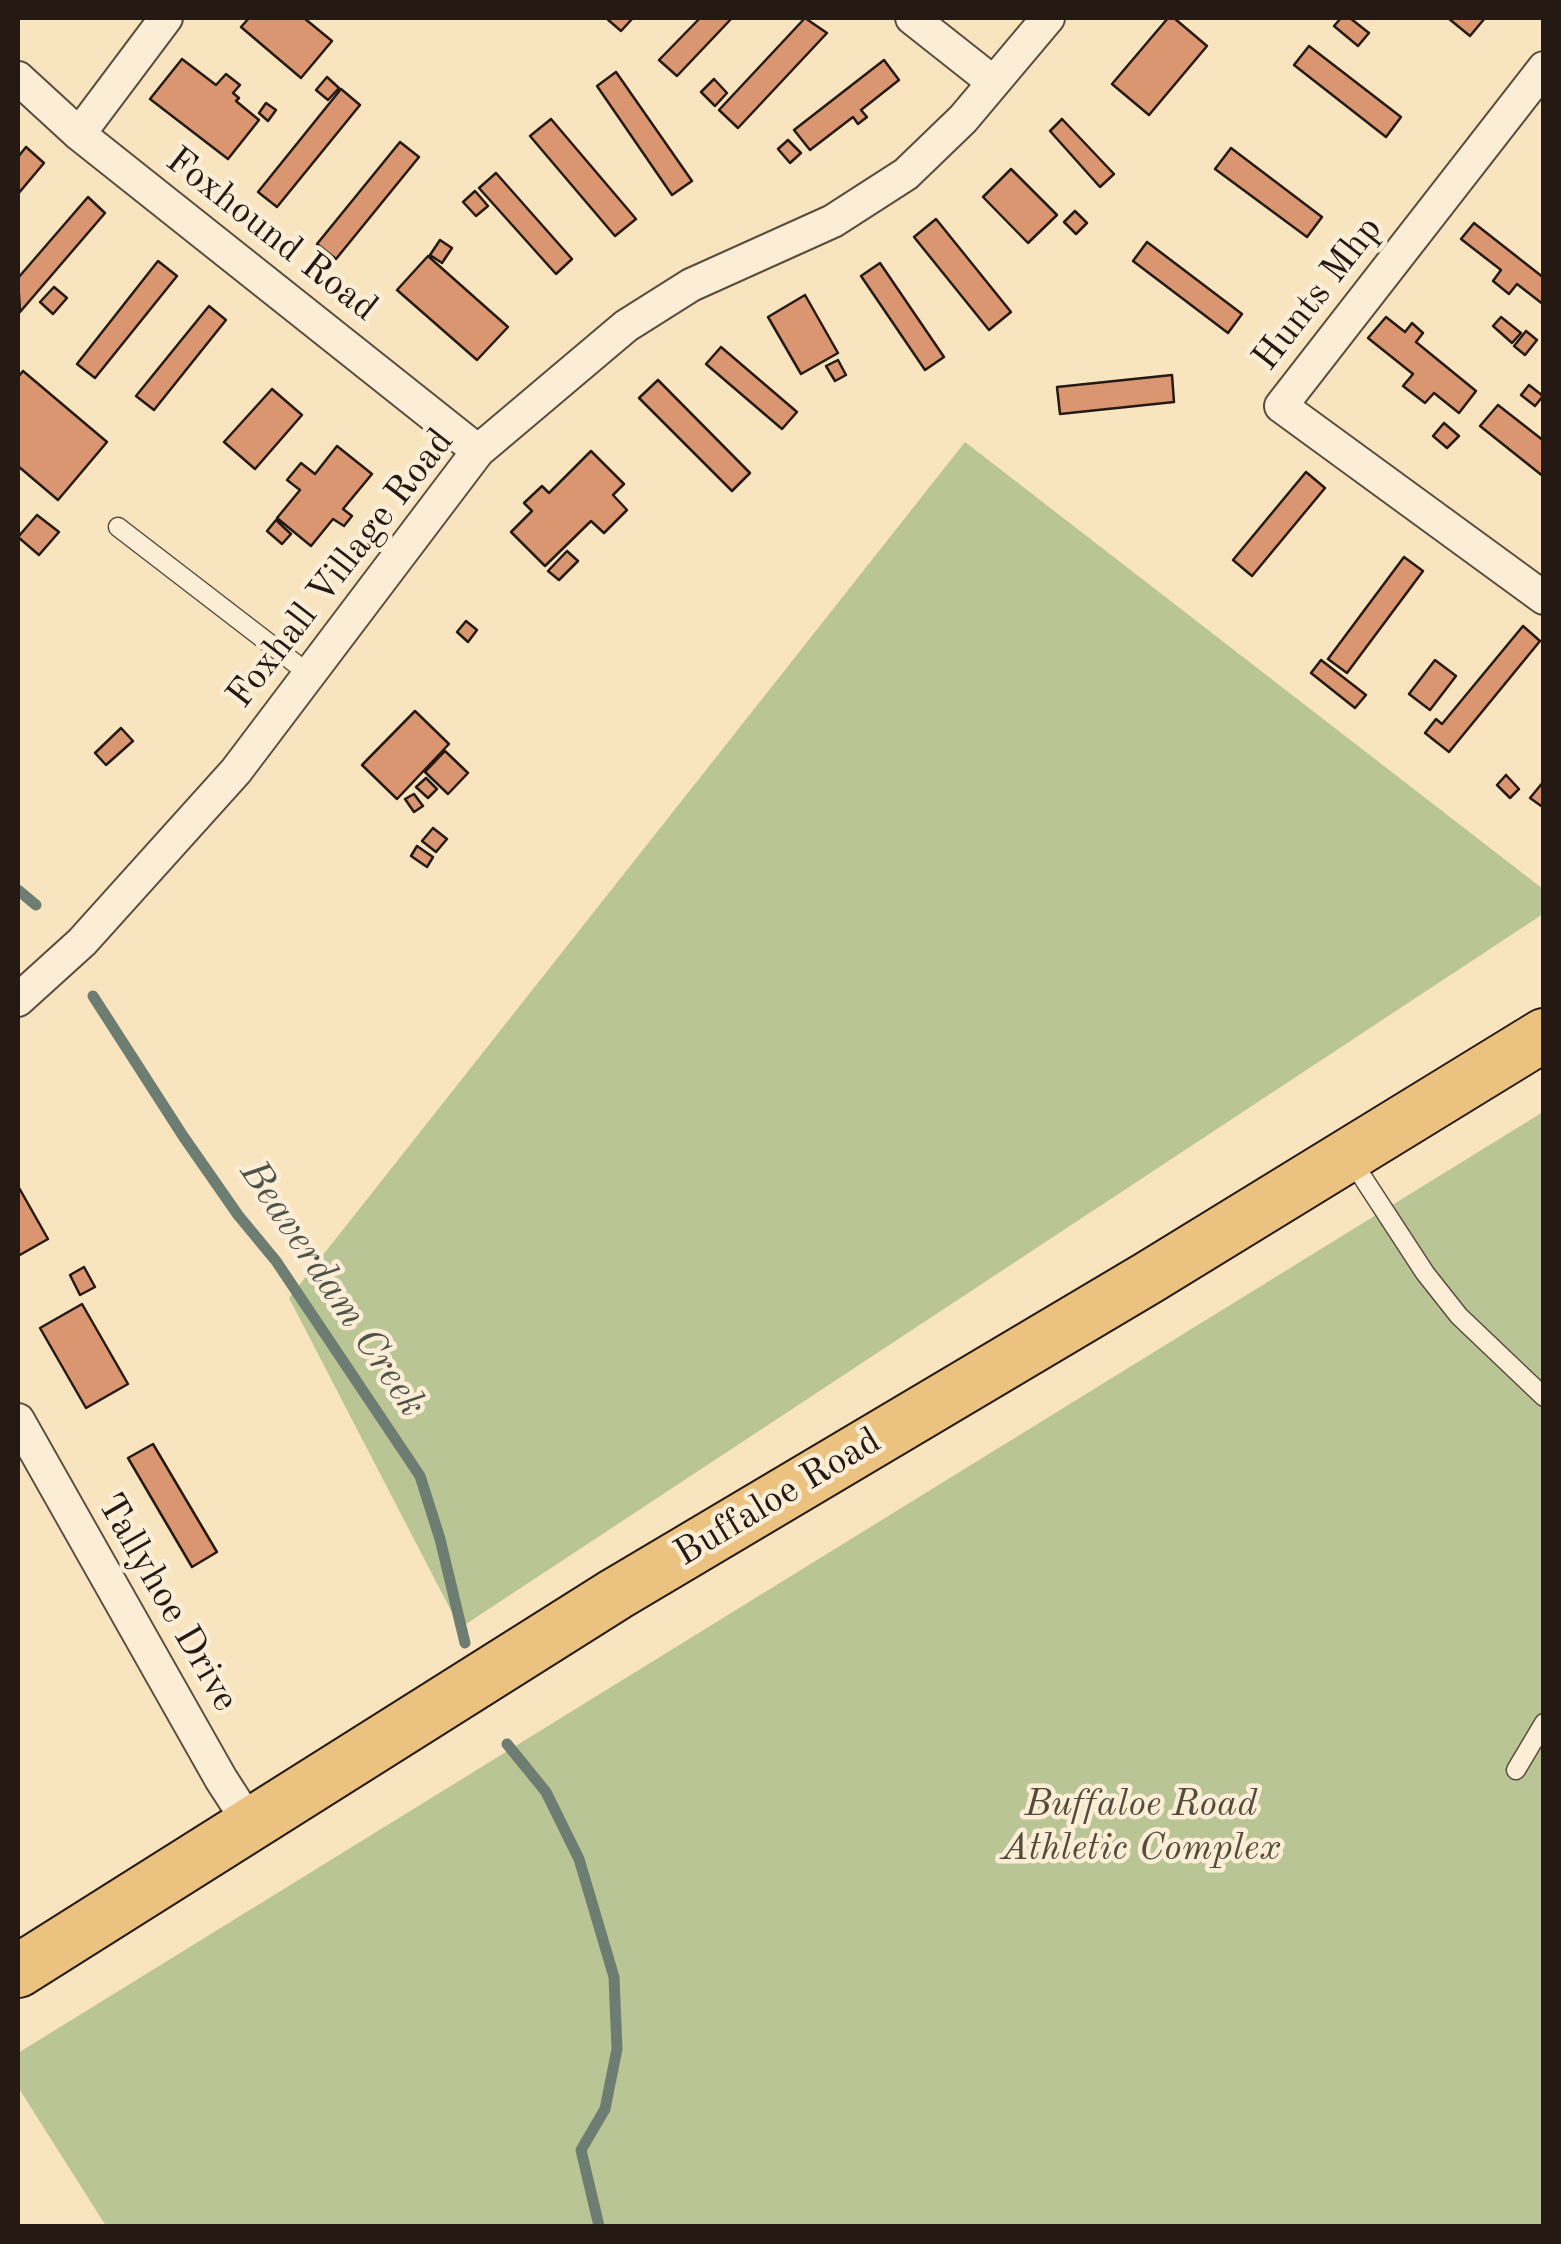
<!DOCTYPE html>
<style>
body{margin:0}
#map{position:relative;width:1561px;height:2244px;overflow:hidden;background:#f9e4c0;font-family:"Old Standard TT",serif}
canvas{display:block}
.frame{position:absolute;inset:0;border:20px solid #241a13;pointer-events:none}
</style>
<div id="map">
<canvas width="1561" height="2244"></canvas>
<div class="frame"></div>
</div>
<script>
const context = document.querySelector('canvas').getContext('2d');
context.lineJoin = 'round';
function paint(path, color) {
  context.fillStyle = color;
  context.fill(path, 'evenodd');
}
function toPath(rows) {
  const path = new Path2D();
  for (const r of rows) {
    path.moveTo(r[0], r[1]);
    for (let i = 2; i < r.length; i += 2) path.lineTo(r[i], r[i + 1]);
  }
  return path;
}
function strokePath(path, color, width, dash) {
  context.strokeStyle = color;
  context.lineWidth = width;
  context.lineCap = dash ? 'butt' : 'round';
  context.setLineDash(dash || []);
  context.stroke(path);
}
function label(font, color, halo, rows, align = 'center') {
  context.font = font + ' "Old Standard TT",serif';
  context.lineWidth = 9;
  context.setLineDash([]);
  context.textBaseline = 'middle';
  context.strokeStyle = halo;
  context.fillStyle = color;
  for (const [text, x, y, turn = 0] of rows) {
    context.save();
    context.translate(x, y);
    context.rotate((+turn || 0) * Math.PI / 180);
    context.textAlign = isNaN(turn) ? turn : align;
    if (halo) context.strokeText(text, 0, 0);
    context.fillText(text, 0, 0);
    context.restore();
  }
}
paint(toPath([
 [965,442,1543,889,1543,914,460,1628,289,1298],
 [1543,1112,1543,2226,106,2226,18,2087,18,2053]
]), '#bac595');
strokePath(toPath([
 [18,890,36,905],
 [93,996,183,1136,238,1215,276,1261,420,1476,440,1539,465,1643],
 [507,1744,546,1792,579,1859,614,1977,617,2049,605,2109,581,2150,599,2226]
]), '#6d7d72', 11);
const building = toPath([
 [249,18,304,18,332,41,301,78,241,27,249,18],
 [606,18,633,18,621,31,606,18],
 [700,18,732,18,677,76,659,60,700,18],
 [805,18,827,33,738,128,719,110,805,18],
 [1168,18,1174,18,1207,46,1149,115,1112,84,1168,18],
 [1341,18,1350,18,1369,33,1358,46,1334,26,1341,18],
 [1448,18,1485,18,1470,36,1448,18],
 [1309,46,1401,117,1386,137,1294,65,1309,46],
 [182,59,216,85,226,74,240,85,233,93,239,98,236,101,259,120,228,159,150,99,182,59],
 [884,60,899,80,861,110,867,117,858,124,853,117,810,150,794,130,884,60],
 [616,72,692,181,672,195,597,86,616,72],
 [327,77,339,88,328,100,316,90,327,77],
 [714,79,727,93,715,106,701,92,714,79],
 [341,89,360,105,277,207,258,192,341,89],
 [266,103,276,110,268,121,259,113,266,103],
 [551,119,636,219,615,236,530,136,551,119],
 [1062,119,1114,174,1100,187,1050,131,1062,119],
 [788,140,801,153,790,163,778,149,788,140],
 [400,142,419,157,336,259,317,244,400,142],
 [26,147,44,163,18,194,18,157,26,147],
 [1231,148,1322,217,1307,237,1215,169,1231,148],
 [1011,169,1057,215,1028,243,983,197,1011,169],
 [496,173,572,259,556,274,479,188,496,173],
 [475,191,488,206,476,216,463,202,475,191],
 [88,197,105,213,20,312,18,278,88,197],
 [1075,211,1087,223,1076,234,1064,222,1075,211],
 [936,219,1011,312,989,330,914,237,936,219],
 [1474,223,1544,278,1544,305,1517,284,1509,294,1493,281,1501,270,1461,239,1474,223],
 [440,240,452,248,442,263,430,255,440,240],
 [1147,242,1242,314,1228,333,1133,261,1147,242],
 [428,256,508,327,477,360,397,290,428,256],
 [158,261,177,276,95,378,77,364,158,261],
 [880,263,944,357,925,370,861,276,880,263],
 [54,287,67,298,53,314,40,302,54,287],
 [805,295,838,353,801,374,768,317,805,295],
 [209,306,226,320,154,410,136,396,209,306],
 [1386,317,1405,332,1412,323,1423,333,1416,342,1476,391,1459,413,1434,393,1425,403,1403,386,1413,374,1368,338,1386,317],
 [1501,317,1521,333,1512,343,1493,326,1501,317],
 [1526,331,1537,340,1525,355,1514,346,1526,331],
 [721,347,797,412,782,429,706,364,721,347],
 [838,360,846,375,835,381,826,366,838,360],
 [23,371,107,442,58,500,18,466,18,377,23,371],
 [1172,375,1174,402,1060,414,1057,387,1172,375],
 [658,380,750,473,732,491,639,398,658,380],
 [1529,385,1543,396,1535,406,1521,395,1529,385],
 [272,389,302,415,255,469,224,442,272,389],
 [1498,405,1544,441,1544,477,1480,426,1498,405],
 [1444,423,1459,436,1447,448,1433,436,1444,423],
 [337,446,372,474,343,509,352,516,344,526,333,519,311,546,277,518,300,490,287,480,301,463,315,474,337,446],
 [591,451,624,484,613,495,627,510,604,533,591,521,545,566,511,532,532,511,524,503,542,486,549,493,591,451],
 [1306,472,1325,488,1252,576,1233,560,1306,472],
 [37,515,59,532,39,555,18,537,37,515],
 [276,520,291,534,282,544,267,531,276,520],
 [567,551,578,561,559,580,548,571,567,551],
 [1404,557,1423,571,1347,673,1328,659,1404,557],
 [466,621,477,630,468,642,457,632,466,621],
 [1523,626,1540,641,1449,752,1425,733,1436,719,1442,724,1523,626],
 [1321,660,1366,695,1355,708,1311,673,1321,660],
 [1435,660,1456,676,1430,710,1409,694,1435,660],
 [415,711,449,744,397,799,362,765,415,711],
 [121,728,133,741,106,765,95,753,121,728],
 [445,751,468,773,448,794,425,772,445,751],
 [1506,775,1519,789,1510,798,1497,785,1506,775],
 [426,778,437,789,428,798,416,787,426,778],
 [1544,781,1544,808,1530,798,1544,781],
 [414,794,423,806,414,812,405,799,414,794],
 [433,828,447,839,436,852,422,841,433,828],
 [417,846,433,857,427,867,411,856,417,846],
 [18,1186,48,1239,18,1256,18,1186],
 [84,1267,95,1287,80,1295,70,1275,84,1267],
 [82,1304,128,1384,86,1408,40,1328,82,1304],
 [153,1444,217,1552,192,1567,128,1458,153,1444]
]);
paint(building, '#d99670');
strokePath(building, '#241a13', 2.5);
const service = toPath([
 [118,527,309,674],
 [1350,1158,1425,1273,1459,1316,1544,1397],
 [1516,1770,1544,1723]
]);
const minor = toPath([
 [912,18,993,82],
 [1544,68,1281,406,1544,598],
 [18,78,79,134,478,451],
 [79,134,166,18],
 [18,1000,82,942,236,771,478,451,626,326,691,285,833,221,906,174,963,119,1048,18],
 [18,1420,221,1779,250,1824]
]);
const primary = toPath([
 [18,1971,616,1594,1148,1278,1544,1035]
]);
strokePath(service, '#594c3e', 21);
strokePath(minor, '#594c3e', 36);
strokePath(primary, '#241a13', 56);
strokePath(service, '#fbedd6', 18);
strokePath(minor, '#fbedd6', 32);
strokePath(primary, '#ecc280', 52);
label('38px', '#241a13', '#fbedd6', [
 ["Foxhound Road",271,235,38],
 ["Hunts Mhp",1318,294,-52],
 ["Foxhall Village Road",341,569,-52],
 ["Buffaloe Road",778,1498,-31],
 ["Tallyhoe Drive",167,1603,60]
]);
label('italic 38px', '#514d3a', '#fbedd6', [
 ["Buffaloe Road",1141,1805],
 ["Athletic Complex",1141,1849]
]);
label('italic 40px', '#4f544b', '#fbedd6', [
 ["Beaverdam Creek",332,1289,56]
]);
</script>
